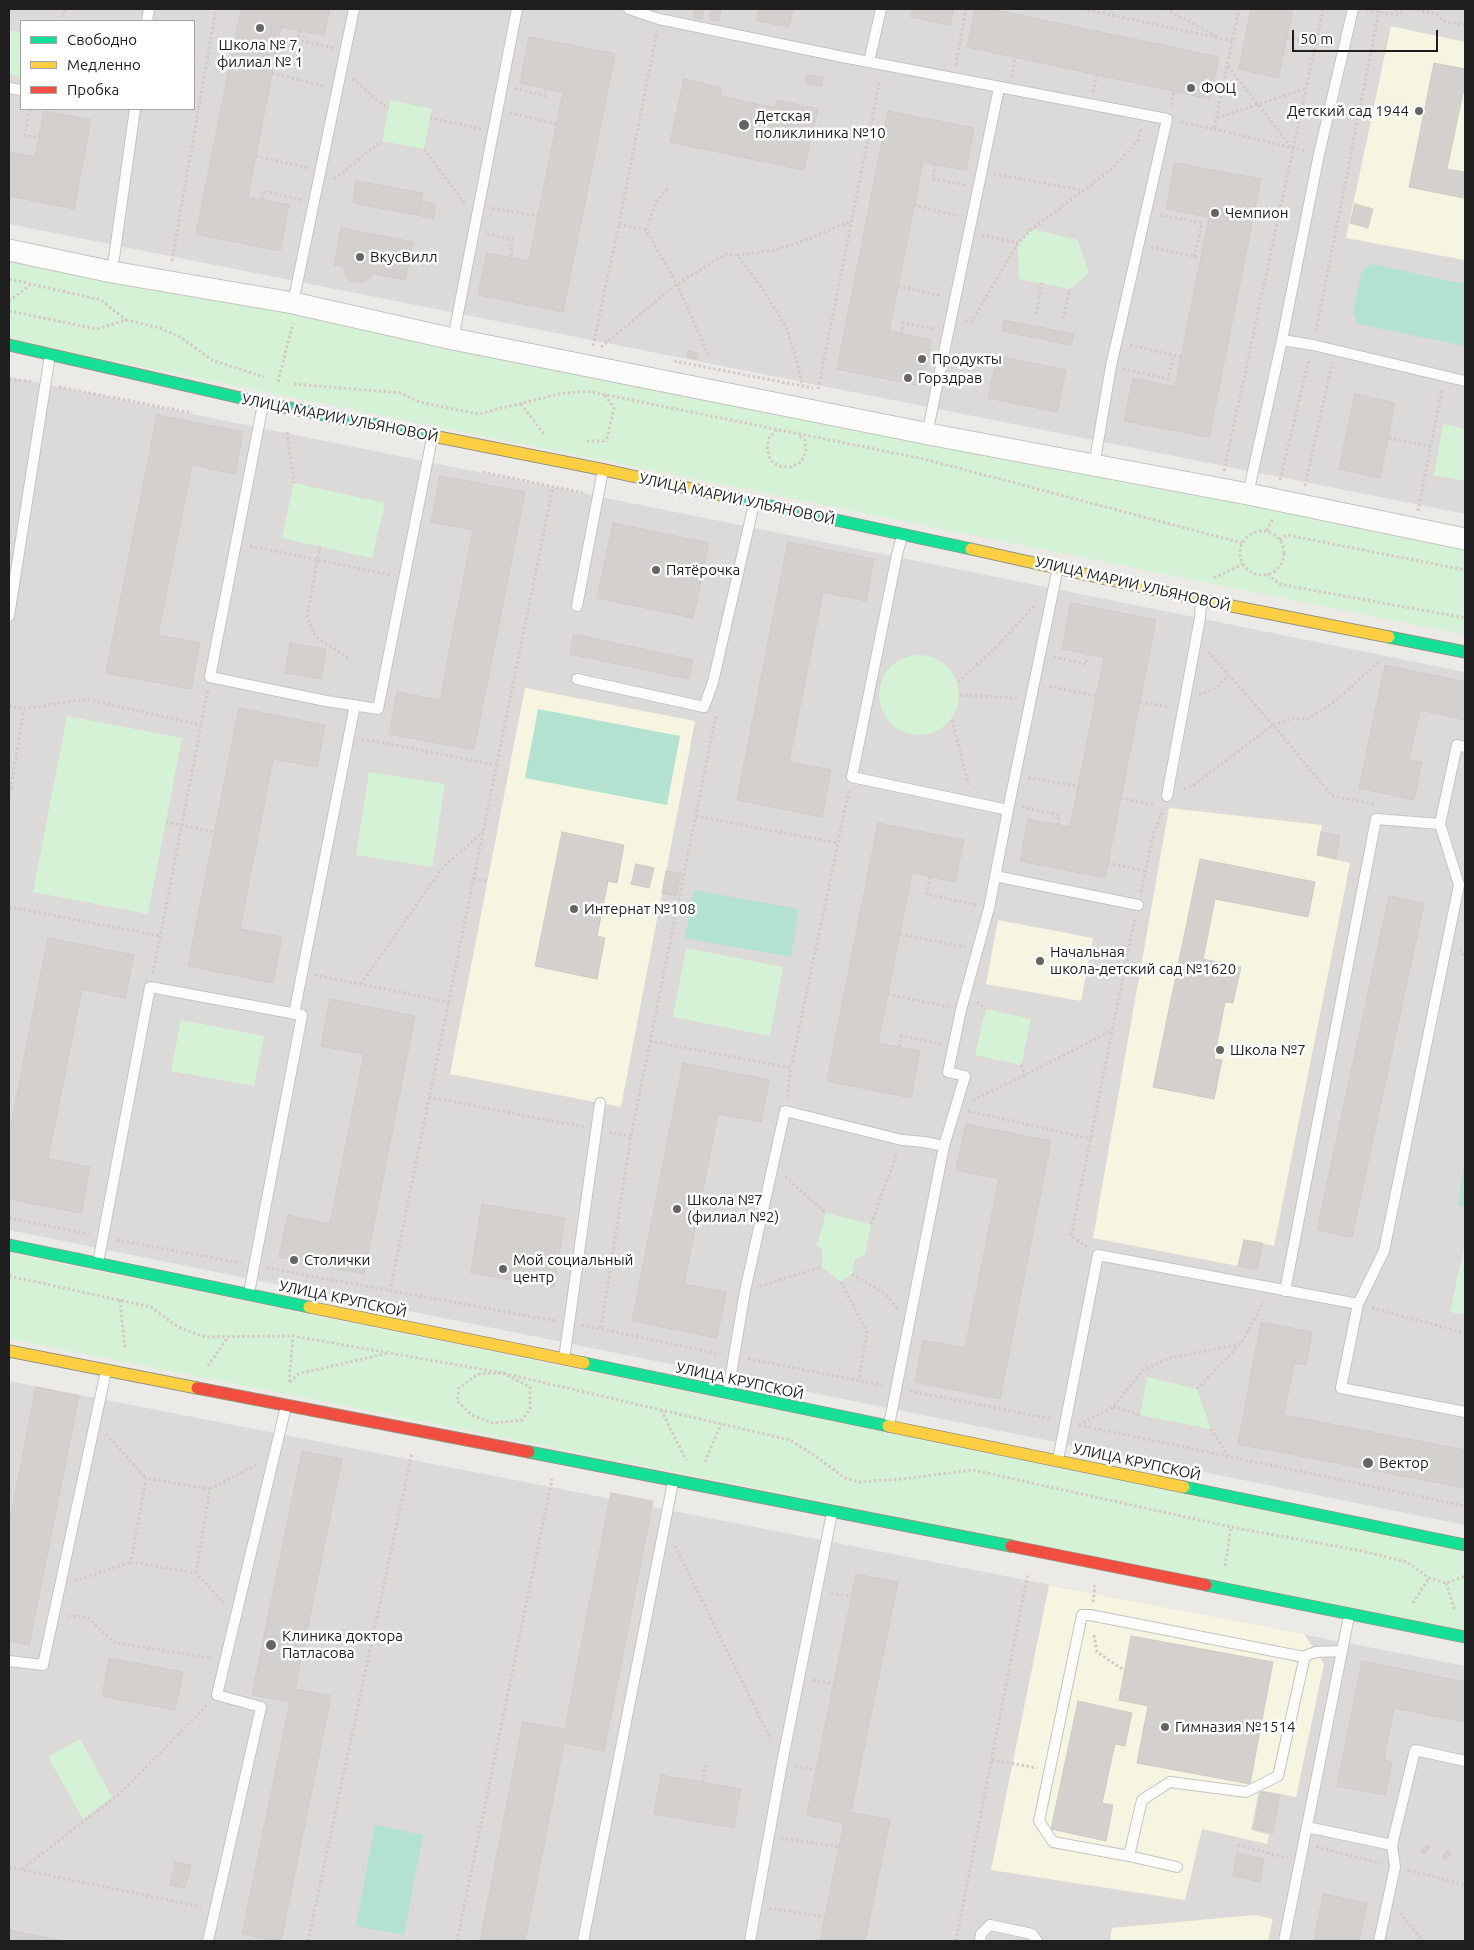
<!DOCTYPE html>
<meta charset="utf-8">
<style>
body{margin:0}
#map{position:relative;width:1474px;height:1950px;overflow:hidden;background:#eceae7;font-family:Ubuntu,sans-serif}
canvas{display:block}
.frame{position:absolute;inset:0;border:10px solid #1e1e1e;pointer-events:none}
.legend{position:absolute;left:20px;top:20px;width:175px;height:90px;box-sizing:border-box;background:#fff;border:1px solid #a5a5a5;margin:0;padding:6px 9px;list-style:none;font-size:15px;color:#1e1e1e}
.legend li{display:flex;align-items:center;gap:10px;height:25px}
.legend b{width:25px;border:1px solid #a5a5a5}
.scale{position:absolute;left:1292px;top:30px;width:146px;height:22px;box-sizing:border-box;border:2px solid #1e1e1e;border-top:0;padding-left:6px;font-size:15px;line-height:18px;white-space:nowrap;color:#1e1e1e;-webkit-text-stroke:4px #fff;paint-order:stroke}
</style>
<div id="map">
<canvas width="1474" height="1950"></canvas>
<div class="frame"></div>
<ul class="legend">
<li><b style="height:6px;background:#16e098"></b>Свободно</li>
<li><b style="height:6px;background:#ffcf43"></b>Медленно</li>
<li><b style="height:6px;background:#f24e42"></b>Пробка</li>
</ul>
<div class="scale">50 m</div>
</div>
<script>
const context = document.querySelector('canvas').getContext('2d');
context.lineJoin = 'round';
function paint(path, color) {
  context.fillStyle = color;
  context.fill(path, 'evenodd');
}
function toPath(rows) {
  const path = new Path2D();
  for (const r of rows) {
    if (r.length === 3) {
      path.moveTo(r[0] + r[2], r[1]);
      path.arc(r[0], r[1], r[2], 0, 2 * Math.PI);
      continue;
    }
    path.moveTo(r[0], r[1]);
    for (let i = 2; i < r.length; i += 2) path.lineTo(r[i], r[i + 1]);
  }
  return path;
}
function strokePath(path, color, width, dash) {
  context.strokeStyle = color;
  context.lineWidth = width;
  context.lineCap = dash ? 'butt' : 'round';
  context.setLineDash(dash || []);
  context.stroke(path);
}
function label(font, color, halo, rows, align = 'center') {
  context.font = font + ' Ubuntu,sans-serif';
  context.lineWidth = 5;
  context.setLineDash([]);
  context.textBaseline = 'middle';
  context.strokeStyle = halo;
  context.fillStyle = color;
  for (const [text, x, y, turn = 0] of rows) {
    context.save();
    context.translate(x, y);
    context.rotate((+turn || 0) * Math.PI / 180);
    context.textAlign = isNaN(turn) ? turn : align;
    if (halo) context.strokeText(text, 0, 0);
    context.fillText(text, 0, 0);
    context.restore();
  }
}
paint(toPath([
 [9,9,1465,9,1465,514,9,224],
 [21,21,194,21,194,109,21,109],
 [9,377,1465,672,1465,1525,9,1230],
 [9,1381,1465,1666,1465,1941,9,1941]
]), '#dbdad8');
paint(toPath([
 [1391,26,1465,42,1465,260,1346,238],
 [525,688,695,721,621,1107,450,1074],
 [1169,808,1322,825,1317,855,1350,863,1274,1246,1244,1240,1238,1266,1093,1238],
 [998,920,1093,938,1081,1001,986,984],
 [1049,1585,1304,1634,1324,1664,1296,1797,1259,1790,1251,1830,1269,1835,1267,1844,1202,1829,1185,1900,991,1870],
 [1255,1915,1273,1919,1268,1941,1110,1941,1112,1928]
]), '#f5f5e2');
paint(toPath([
 [1003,294,1075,307,1072,326,999,314],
 [43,396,66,399,28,644,9,642,9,618],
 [334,656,377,663,369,708,326,701],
 [351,748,465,768,463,782,364,764,335,927,320,924],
 [1002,887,1118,910,1113,934,997,911],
 [486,1135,585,1151,574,1211,475,1195]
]), '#dadad8');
paint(toPath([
 [9,30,21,32,21,76,9,74],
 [390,100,432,109,424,149,382,141],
 [1032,229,1078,240,1089,273,1070,289,1019,279,1018,243],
 [9,251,1465,547,1465,635,9,340],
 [1443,424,1465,429,1465,481,1434,475],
 [294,483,385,503,372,558,282,538],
 [919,695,40],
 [67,716,182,738,148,914,33,892],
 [369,772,445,784,432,867,356,855],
 [686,948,783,967,770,1036,673,1017],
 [986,1009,1031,1019,1021,1065,975,1055],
 [181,1020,264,1036,254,1086,171,1071],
 [826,1213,871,1224,865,1254,855,1259,852,1274,841,1282,822,1267,822,1249,817,1245],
 [1464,1248,1465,1248,1465,1315,1450,1312],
 [9,1253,1465,1551,1465,1630,9,1339],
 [1147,1377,1197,1389,1211,1429,1140,1415],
 [80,1739,112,1797,83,1819,48,1757]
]), '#d5f2d6');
paint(toPath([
 [1371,264,1465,284,1465,346,1358,324,1353,313,1362,270],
 [538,709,680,736,667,805,525,778],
 [694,890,799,909,791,957,685,938],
 [1465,1154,1465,1207,1458,1206],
 [375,1825,423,1835,404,1935,356,1926]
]), '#b3e2d0');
const building = toPath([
 [241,9,330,9,324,35,281,27,248,197,289,205,280,251,196,234,241,9],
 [695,9,704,9,702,19,694,18,695,9],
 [711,9,721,9,719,21,710,20,711,9],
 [759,9,793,9,789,27,757,21,759,9],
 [913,9,954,9,950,25,911,17,913,9],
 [975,9,991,9,1219,57,1210,99,967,47,975,9],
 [1251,9,1293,9,1278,78,1239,69,1251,9],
 [529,37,615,54,563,312,478,295,487,253,529,261,563,92,520,83,529,37],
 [1434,63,1465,69,1465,94,1463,93,1447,169,1465,172,1463,198,1409,187,1434,63],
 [807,75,823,77,822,86,806,84,807,75],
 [684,79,722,88,720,96,775,108,777,100,818,109,804,170,670,142,684,79],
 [44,111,91,120,74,209,9,196,9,152,35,157,44,111],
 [888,111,974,128,966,170,923,162,889,331,931,340,922,386,837,369,888,111],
 [1175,163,1261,179,1209,437,1124,421,1133,378,1175,387,1209,217,1166,209,1175,163],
 [356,181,423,193,417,215,353,203,356,181],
 [421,201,436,205,433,219,417,215,421,201],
 [1355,204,1373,209,1368,228,1350,223,1355,204],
 [341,228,413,242,405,280,372,273,371,277,364,282,355,282,349,280,345,274,344,267,334,265,341,228],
 [1004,320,1074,334,1071,345,1002,331,1004,320],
 [688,351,698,353,698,359,687,357,688,351],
 [997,356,1066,370,1057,412,988,398,997,356],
 [1355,394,1395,403,1380,478,1339,469,1355,394],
 [157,415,243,432,235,474,192,465,158,635,200,643,191,689,106,673,157,415],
 [440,476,525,492,474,750,389,734,397,692,440,700,473,530,431,522,440,476],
 [613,523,709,543,693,618,597,598,613,523],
 [788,542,874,559,866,601,823,592,789,762,831,770,822,817,737,800,788,542],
 [1071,603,1156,620,1105,878,1020,861,1028,819,1070,827,1104,657,1062,649,1071,603],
 [574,634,693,660,689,679,570,654,574,634],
 [290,643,326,649,321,679,285,673,290,643],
 [1385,665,1465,682,1465,720,1420,710,1409,760,1422,762,1414,800,1359,788,1385,665],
 [239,708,325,725,317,767,273,759,240,929,282,937,273,983,188,966,239,708],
 [878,823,964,840,955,882,912,873,878,1043,920,1051,911,1098,827,1081,878,823],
 [562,832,624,845,617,883,608,881,597,936,605,938,597,979,535,966,562,832],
 [1321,832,1340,836,1336,859,1317,855,1321,832],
 [1200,859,1315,882,1308,917,1215,899,1203,959,1241,967,1233,1003,1225,1002,1214,1059,1222,1060,1214,1099,1153,1087,1200,859],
 [636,864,654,868,649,888,631,884,636,864],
 [666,871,681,873,676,896,662,893,666,871],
 [1389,896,1424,903,1352,1237,1317,1230,1389,896],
 [48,938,134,955,125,998,82,989,48,1159,90,1167,81,1213,9,1199,9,1135,48,938],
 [330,999,415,1016,364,1274,279,1257,288,1215,330,1224,364,1054,321,1046,330,999],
 [683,1063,769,1080,761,1122,718,1114,684,1284,726,1292,717,1338,632,1321,683,1063],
 [966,1124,1051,1141,1000,1399,915,1382,923,1340,965,1348,999,1179,956,1170,966,1124],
 [482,1204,565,1218,554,1287,471,1273,482,1204],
 [1244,1240,1263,1243,1257,1270,1238,1266,1244,1240],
 [1261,1322,1312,1332,1306,1365,1294,1363,1284,1415,1465,1450,1465,1488,1238,1444,1261,1322],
 [36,1387,79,1396,29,1645,9,1641,9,1525,36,1387],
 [302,1451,342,1459,295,1689,331,1696,281,1941,278,1941,242,1934,290,1702,252,1695,302,1451],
 [611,1493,653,1501,604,1751,564,1743,525,1941,480,1941,523,1722,565,1729,611,1493],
 [856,1574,898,1582,851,1812,890,1820,865,1941,820,1941,844,1823,807,1815,856,1574],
 [1131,1636,1273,1662,1250,1784,1137,1763,1148,1706,1119,1700,1131,1636],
 [109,1658,183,1672,175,1710,102,1696,109,1658],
 [1362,1661,1465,1682,1465,1722,1394,1708,1384,1760,1392,1762,1385,1795,1337,1786,1362,1661],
 [1078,1701,1132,1713,1125,1746,1115,1744,1102,1803,1113,1805,1106,1841,1051,1829,1078,1701],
 [661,1775,741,1789,734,1828,654,1814,661,1775],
 [1261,1792,1280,1795,1273,1833,1254,1829,1261,1792],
 [1428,1845,1430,1848,1423,1854,1421,1850,1428,1845],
 [1448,1850,1451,1854,1445,1860,1442,1856,1448,1850],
 [1237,1853,1264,1859,1260,1882,1233,1876,1237,1853],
 [175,1862,191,1865,185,1888,170,1885,175,1862],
 [1323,1894,1367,1903,1359,1941,1314,1941,1323,1894],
 [9,1930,64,1941,9,1941,9,1930]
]);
paint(building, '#d3d0cd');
strokePath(building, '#cfccc8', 1);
const lane = toPath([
 [629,9,659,19,843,57,1167,119,1111,366,1094,466],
 [147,21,149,9],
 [869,62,881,9],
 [9,88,21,90],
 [112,272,135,109],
 [293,303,354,9],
 [453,339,517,9],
 [1282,340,1313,345,1465,381],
 [263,404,210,677,326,701,378,709,432,438],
 [927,434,999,88],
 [1248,494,1282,340,1319,154,1353,9],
 [902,536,897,555,852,777,1008,810,1058,567],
 [577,606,603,470],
 [9,616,50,355],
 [577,679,704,707,713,682,754,504],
 [1167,796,1200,618,1201,600],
 [995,876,1138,905],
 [294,1014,355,705],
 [944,1146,965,1076,948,1072,961,1010,989,908,1008,810],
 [98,1263,150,987,302,1015,249,1293],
 [1285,1291,1376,819,1440,824,1457,745,1465,747],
 [1358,1304,1384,1251,1459,885,1440,824],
 [564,1359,600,1103],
 [728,1392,745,1291,785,1111,902,1140,924,1142,944,1146,889,1425],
 [1058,1460,1098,1255,1358,1304,1341,1388,1465,1412],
 [1305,1656,1278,1776,1246,1792,1170,1782,1142,1800,1129,1856,1053,1842,1039,1821,1082,1615,1090,1615,1304,1657,1305,1656,1316,1652,1342,1651],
 [9,1661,43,1665,106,1371],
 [1307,1827,1392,1845,1415,1750,1465,1761],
 [1129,1856,1177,1867],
 [208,1941,261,1707,217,1695,286,1406],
 [583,1941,673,1482],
 [750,1941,782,1763,832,1513],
 [980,1941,981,1934,990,1925,1032,1934,1037,1941],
 [1284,1941,1349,1616],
 [1379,1941,1395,1867,1392,1845]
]);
const street = toPath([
 [9,250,112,272,293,303,453,339,939,436,1248,494,1465,539]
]);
const fast = toPath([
 [9,345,263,403,438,437],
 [738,499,971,549],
 [1389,637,1465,652],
 [9,1245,309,1307],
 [584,1363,888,1426],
 [529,1452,1011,1546],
 [1184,1487,1465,1545],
 [1206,1585,1465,1637]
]);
const slow = toPath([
 [438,437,600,469,738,499],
 [971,549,1201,600,1389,637],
 [309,1307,584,1363],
 [9,1351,197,1388],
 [888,1426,1184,1487]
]);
const jam = toPath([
 [197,1388,529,1452],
 [1011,1546,1206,1585]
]);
strokePath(lane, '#c5c4c3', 12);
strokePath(street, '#c5c4c3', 23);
strokePath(fast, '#93957f', 13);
strokePath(slow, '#93957f', 13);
strokePath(jam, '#93957f', 13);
strokePath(toPath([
 [1083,9,1232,41],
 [1166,9,1218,37],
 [1393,9,1397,9,1396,14],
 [1412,9,1437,14,1443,21,1465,25],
 [1366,10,1399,15,1404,9],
 [63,17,65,9],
 [300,30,297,40,333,48],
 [1287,37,1331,46],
 [956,65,966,9],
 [1228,66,1292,148],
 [272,73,323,86],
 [1012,77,1015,57],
 [353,79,388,109],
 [515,88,545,96,546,88],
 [1093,92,1097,74],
 [1171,105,1174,91],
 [30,109,25,135,39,138],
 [510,113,557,124],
 [430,118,481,129],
 [1217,118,1304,89],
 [1181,122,1214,129,1239,9],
 [1214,129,1306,151],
 [424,149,465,204],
 [256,156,308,168],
 [935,164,933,179,965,185],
 [994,174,1081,190],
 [334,179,382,141],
 [262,199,263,191,302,200],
 [914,205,959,216],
 [492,208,538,216],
 [1160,215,1202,223,1194,257],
 [619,224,646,230,677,284,709,356],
 [646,230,657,200,668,188],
 [487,234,512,239,511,258],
 [982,235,1018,243],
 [1151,247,1201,258],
 [737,255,775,250,806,240,853,220],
 [172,261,216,9],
 [9,279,101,300,126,320],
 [898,286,942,296],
 [9,301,30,285],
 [9,311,97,329,126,320,160,328,180,337,212,360,264,377],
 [1036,314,1042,283],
 [1063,319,1070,289],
 [965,321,972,321,1018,243,1032,229,1112,169,1138,141,1141,128],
 [1316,331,1379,11],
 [901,334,903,323,935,329],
 [1130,345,1181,357],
 [593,346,619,224,657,31],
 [601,347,677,284,726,254,737,255,762,288,786,327,797,361,802,385],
 [674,361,813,388],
 [1123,369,1168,379,1173,356],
 [9,379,33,382],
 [278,382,293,323],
 [294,384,401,393,419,402,478,414,559,394,587,391,924,459,1242,543],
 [59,387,192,413],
 [818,389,880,79],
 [605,395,614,408,606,442],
 [521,404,544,434],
 [777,430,769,438,767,449,770,460,779,466,791,467,801,462,806,451,805,440,798,435],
 [287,432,294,483],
 [1389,438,1430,446],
 [587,441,606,441],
 [1224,471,1323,9],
 [483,472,584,493],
 [1280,480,1309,359],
 [1305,486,1332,363],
 [1418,511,1442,389],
 [1267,531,1273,518],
 [1262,553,22],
 [1280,540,1287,535,1465,570],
 [250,546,391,575],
 [320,546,307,616,315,636,348,658],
 [1268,574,1279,584,1465,618],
 [1214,578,1243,564],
 [1208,652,1273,725,1332,796,1374,804],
 [1054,657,1086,664,1088,654],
 [958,682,997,646,1035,605],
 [1049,686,1096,696],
 [1199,694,1202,694,1216,688,1228,675],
 [960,695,1017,698],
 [1140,702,1170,707],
 [9,706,24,709,86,699,201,725],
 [952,720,969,787],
 [362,739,497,765],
 [1028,778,1078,786],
 [1184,789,1194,785,1273,725,1293,718,1308,719,1337,700,1381,660],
 [1121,798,1155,805],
 [9,799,24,709],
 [1022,807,1059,815,1058,825],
 [696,816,837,843],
 [166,822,214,832],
 [1108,863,1145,871],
 [930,877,927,894,976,905],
 [474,879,487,881],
 [1141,892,1153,835,1163,809],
 [9,907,160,936],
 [900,934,965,947],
 [1460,949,1465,957],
 [153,973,208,690],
 [315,975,449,1002],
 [361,984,443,867,483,832],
 [888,994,948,1007],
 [977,1002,986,1009],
 [650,1041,791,1068],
 [899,1047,901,1036,941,1044],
 [1021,1065,1025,1075],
 [429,1097,584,1127],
 [787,1097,791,1068,849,790],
 [973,1100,1025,1075,1111,1031],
 [968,1111,1091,1139],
 [609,1132,631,1136],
 [785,1177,826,1213],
 [9,1218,89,1234],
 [871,1224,897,1154],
 [117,1240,241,1263],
 [1087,1247,1071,1236,1135,918],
 [267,1268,556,1321],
 [852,1274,884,1293,898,1309],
 [9,1276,151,1307,178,1327,205,1337,293,1336,503,1373,790,1440,821,1460,845,1478,859,1482,902,1479,973,1470,1231,1527,1362,1551,1407,1562,1429,1578,1446,1583,1465,1576],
 [841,1282,867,1332,859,1381],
 [760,1286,822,1267],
 [390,1291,553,487],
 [120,1300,125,1349],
 [1372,1308,1465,1333],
 [582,1325,720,1354],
 [601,1328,631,1136,716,715],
 [748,1359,882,1385],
 [208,1366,228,1337],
 [503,1373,530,1387,530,1409,522,1420,492,1423,472,1415,457,1401,459,1388,478,1374,503,1373],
 [289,1382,293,1336],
 [290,1382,298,1374,388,1353],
 [1197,1389,1240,1344],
 [910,1391,1051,1419],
 [1113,1407,1140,1415],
 [661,1410,686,1460],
 [1079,1425,1465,1506],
 [1079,1425,1113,1407,1143,1370,1170,1358,1241,1344,1264,1301],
 [1211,1429,1228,1456],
 [106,1434,146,1478],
 [705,1462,721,1424],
 [210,1489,258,1464],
 [675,1546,771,1740],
 [1225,1566,1231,1527],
 [196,1573,210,1489,146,1478,131,1562,196,1573,225,1604],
 [75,1581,131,1562],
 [1446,1583,1455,1611],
 [831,1593,852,1597],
 [1093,1602,1095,1585],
 [1413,1603,1429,1578],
 [68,1616,87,1617,115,1643,212,1658],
 [1094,1635,1097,1652,1125,1671],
 [813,1680,834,1684],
 [992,1760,1037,1768],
 [795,1766,817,1770],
 [702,1782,706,1762],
 [781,1838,839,1847],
 [1238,1845,1287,1858],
 [1316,1847,1380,1863],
 [9,1867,201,1907],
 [22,1869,118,1795,207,1705],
 [1408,1870,1465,1885],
 [769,1908,825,1917],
 [1400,1913,1423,1941],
 [308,1941,412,1453],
 [457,1941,552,1479],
 [956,1941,1028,1573]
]), '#d5c9c7', 3, [2.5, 2.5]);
strokePath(lane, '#fcfcfb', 10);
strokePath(street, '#fcfcfb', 21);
strokePath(fast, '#16e098', 11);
strokePath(slow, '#ffcf43', 11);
strokePath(jam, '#f24e42', 11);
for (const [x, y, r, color] of [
 [260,28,5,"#666564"],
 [1191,88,5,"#666564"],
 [1419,111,5,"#666564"],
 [744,125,6,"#666564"],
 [1215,213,5,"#666564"],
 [360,257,5,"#666564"],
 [922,359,5,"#666564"],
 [908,378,5,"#666564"],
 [656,570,5,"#666564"],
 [574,909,5,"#666564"],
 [1040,961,5,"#666564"],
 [1220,1050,5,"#666564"],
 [677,1209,5,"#666564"],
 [294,1260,5,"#666564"],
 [503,1269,5,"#666564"],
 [1368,1463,6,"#666564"],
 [271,1645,6,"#666564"],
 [1165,1727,5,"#666564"]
]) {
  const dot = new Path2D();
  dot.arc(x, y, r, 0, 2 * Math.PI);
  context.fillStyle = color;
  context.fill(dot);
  strokePath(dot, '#fff', 2);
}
label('15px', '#1e1e1e', '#fff', [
 ["Школа № 7,",260,45,"center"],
 ["филиал № 1",260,62,"center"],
 ["ФОЦ",1201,88],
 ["Детский сад 1944",1409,111,"right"],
 ["Детская",755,116],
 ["поликлиника №10",755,133],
 ["Чемпион",1225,213],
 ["ВкусВилл",370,257],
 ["Продукты",932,359],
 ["Горздрав",918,378],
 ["Пятёрочка",666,570],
 ["Интернат №108",584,909],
 ["Начальная",1050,952],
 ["школа-детский сад №1620",1050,969],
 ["Школа №7",1230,1050],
 ["Школа №7",687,1200],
 ["(филиал №2)",687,1217],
 ["Столички",304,1260],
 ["Мой социальный",513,1260],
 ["центр",513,1277],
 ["Вектор",1379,1463],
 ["Клиника доктора",282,1636],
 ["Патласова",282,1653],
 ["Гимназия №1514",1175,1727]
], 'left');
label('15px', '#1e1e1e', '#fff', [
 ["УЛИЦА МАРИИ УЛЬЯНОВОЙ",340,418,11],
 ["УЛИЦА МАРИИ УЛЬЯНОВОЙ",737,499,12],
 ["УЛИЦА МАРИИ УЛЬЯНОВОЙ",1133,584,13],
 ["УЛИЦА КРУПСКОЙ",343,1299,12],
 ["УЛИЦА КРУПСКОЙ",740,1381,12],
 ["УЛИЦА КРУПСКОЙ",1137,1462,12]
]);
</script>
